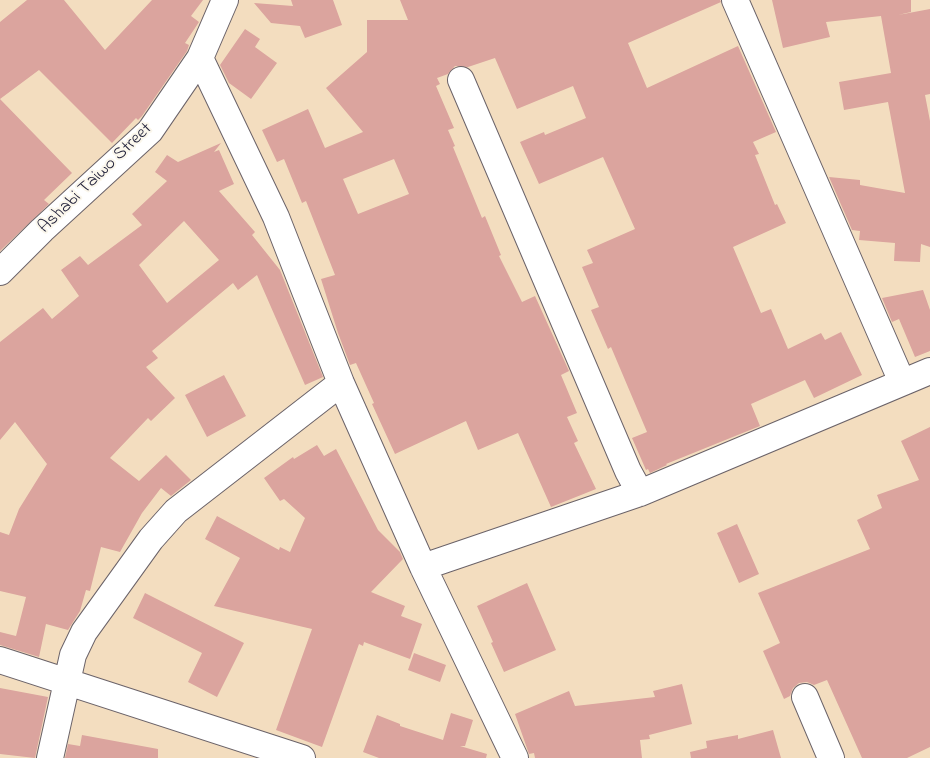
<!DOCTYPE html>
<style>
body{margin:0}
canvas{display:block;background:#f3ddbf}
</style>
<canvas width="930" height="758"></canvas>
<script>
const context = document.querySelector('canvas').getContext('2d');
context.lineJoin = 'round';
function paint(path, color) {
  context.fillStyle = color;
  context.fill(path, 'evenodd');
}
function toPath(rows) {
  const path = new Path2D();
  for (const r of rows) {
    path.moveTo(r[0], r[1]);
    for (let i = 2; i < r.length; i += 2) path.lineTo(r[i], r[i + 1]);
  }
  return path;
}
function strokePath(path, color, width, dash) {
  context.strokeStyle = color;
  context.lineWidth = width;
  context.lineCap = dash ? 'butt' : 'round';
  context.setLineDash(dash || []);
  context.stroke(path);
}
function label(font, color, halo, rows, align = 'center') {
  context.font = font + ' "Indie Flower",sans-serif';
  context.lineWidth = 4;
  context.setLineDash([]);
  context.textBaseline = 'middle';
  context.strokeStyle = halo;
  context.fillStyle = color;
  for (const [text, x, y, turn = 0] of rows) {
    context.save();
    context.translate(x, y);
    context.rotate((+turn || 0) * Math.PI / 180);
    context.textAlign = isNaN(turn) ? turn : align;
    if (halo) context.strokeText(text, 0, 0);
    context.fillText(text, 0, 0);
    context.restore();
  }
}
paint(toPath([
 [27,0,64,0,105,50,152,0,203,0,191,16,199,22,185,43,189,45,187,51,142,116,138,120,136,118,112,143,39,70,0,99,72,173,44,200,49,204,0,251,0,22],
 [291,0,333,0,342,25,305,38,300,26,271,23,254,3,293,6],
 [400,0,720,0,721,2,628,43,647,88,738,46,776,132,753,142,759,154,755,155,775,205,777,204,786,223,733,247,761,313,771,309,788,349,821,333,825,340,841,332,862,375,814,398,805,380,751,404,760,426,666,464,667,465,650,473,648,469,646,470,632,438,647,432,611,347,608,349,591,310,599,307,582,267,593,263,587,250,635,229,603,157,539,184,520,142,544,132,545,135,586,118,573,86,517,109,495,58,468,67,455,66,448,74,437,78,440,84,436,86,454,128,448,130,455,146,453,147,482,218,485,216,501,255,499,256,522,302,535,296,569,371,561,375,577,413,567,417,578,441,574,443,596,489,551,507,518,433,478,450,466,421,395,454,372,404,374,403,356,363,350,365,338,333,321,279,335,275,306,201,302,203,284,159,277,162,262,130,308,109,325,148,363,132,326,88,367,52,367,20,408,20],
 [394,159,409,194,358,214,343,179],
 [772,0,911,0,911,12,898,15,930,9,930,94,925,95,930,121,930,247,921,244,920,262,894,261,895,243,859,240,860,231,852,230,829,177,860,180,860,185,905,193,888,102,844,110,839,82,891,73,881,16,826,22,830,37,783,48],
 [245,29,260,39,255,47,277,63,251,99,229,83,220,65],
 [221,143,214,152,219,150,234,184,219,191,255,232,252,235,280,270,323,377,305,385,257,275,238,290,233,283,152,351,158,358,146,367,175,398,151,421,148,418,110,458,139,481,166,455,191,480,171,496,161,488,142,513,120,552,101,547,90,591,86,590,80,611,68,630,46,624,39,657,0,645,0,632,16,636,26,597,0,591,0,532,9,535,19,509,47,464,15,422,0,440,0,342,43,308,52,319,79,296,61,270,80,256,88,265,142,225,132,214,167,181,155,172,167,155,178,162],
 [184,221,219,260,167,303,139,265],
 [923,290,930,310,930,351,915,357,899,319,892,322,882,298],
 [224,375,246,416,207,437,185,395],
 [930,427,930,747,907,758,862,758,827,680,814,685,807,682,799,683,793,688,790,696,784,699,763,651,780,643,758,593,870,549,857,520,882,508,877,495,919,480,901,441],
 [317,445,324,456,336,449,378,530,400,552,403,559,371,592,405,606,401,616,422,624,410,659,364,642,363,646,359,644,322,747,276,730,312,629,214,606,240,558,205,539,217,516,279,550,280,547,290,552,305,518,284,499,280,501,264,478,293,457,294,459],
 [737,524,759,574,739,583,717,533],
 [527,583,556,650,504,672,491,643,493,642,477,606],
 [145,593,244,643,217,697,188,682,202,653,133,618],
 [414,653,446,665,440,682,408,670],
 [682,684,692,724,649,735,650,739,640,740,642,758,535,758,534,753,529,754,515,714,569,691,575,706,655,697,653,691],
 [0,688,48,697,35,758,0,754],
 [451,713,473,720,465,746,460,746,487,754,486,758,379,758,363,752,377,715,400,724,400,726,443,740],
 [773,730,781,758,691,758,690,752,707,748,706,741,738,735,738,739],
 [82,735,158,749,158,758,65,758,68,744,80,746]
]), '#dba49e');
const minor = toPath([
 [735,0,902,382],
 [200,58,276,217,341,383,423,567,515,758],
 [461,80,628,471,640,493],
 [0,272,42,230,150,131,200,58,225,0],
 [423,567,640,493,930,371],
 [0,660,302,758],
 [805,697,831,758],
 [50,758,73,655,84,632,151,539,176,511,341,383]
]);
strokePath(minor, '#6b6369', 28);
strokePath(minor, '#fff', 26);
label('18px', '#22223b', '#fbf7ec', [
 ["Ashabi Taiwo Street",96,179,-44]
]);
</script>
